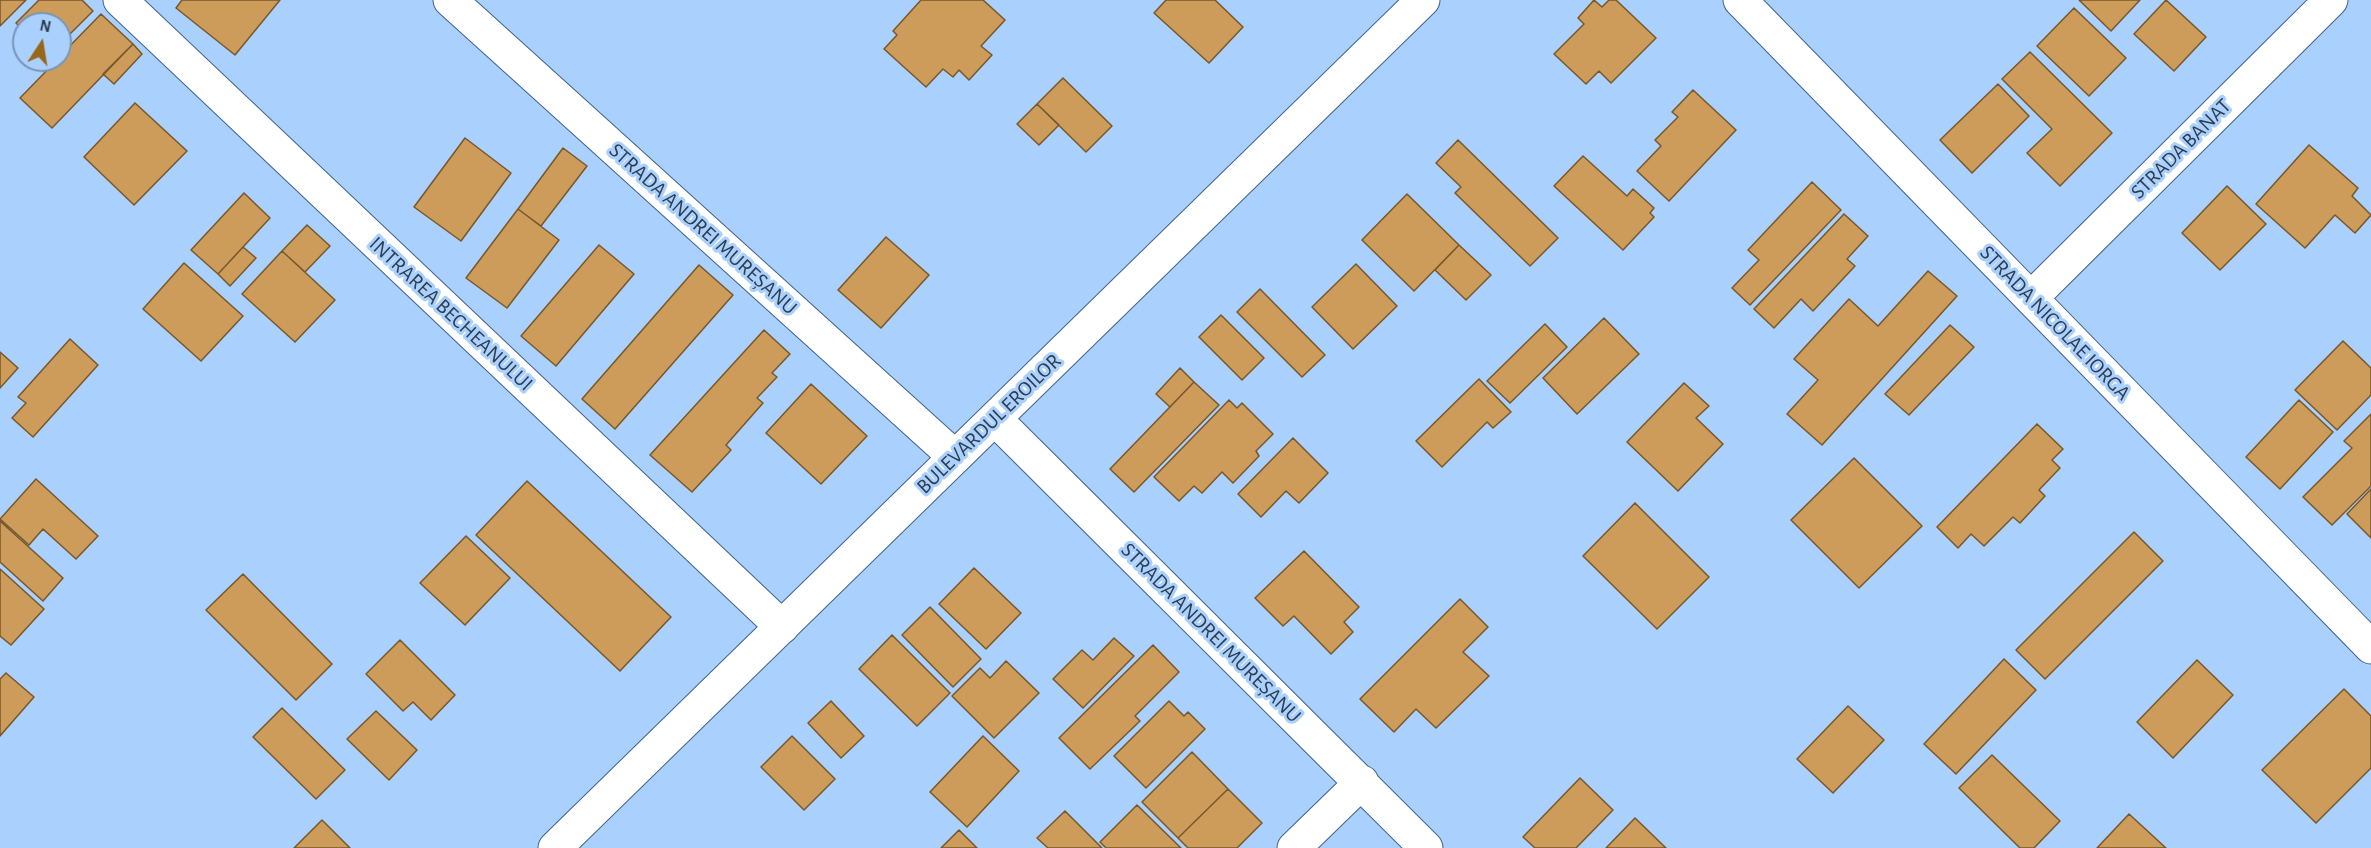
<!DOCTYPE html>
<meta charset="utf-8">
<style>
body{margin:0}
#map{position:relative;width:2371px;height:848px;overflow:hidden;background:#aad0fe;font-family:"Alegreya Sans",sans-serif}
canvas{display:block}
.north{position:absolute;left:12px;top:12px;width:60px;height:60px;box-sizing:border-box;background:#aad0fe;border:2px solid #7895b8;border-radius:50%;rotate:12deg;font-size:16px;font-weight:700;line-height:24px;text-align:center;color:#2d3d4f}
.north::after{content:'';display:block;margin:auto;width:21px;height:27px;background:#98671a;clip-path:polygon(50% 0,100% 100%,50% 72%,0 100%)}
</style>
<div id="map">
<canvas width="2371" height="848"></canvas>
<div class="north">N</div>
</div>
<script>
const context = document.querySelector('canvas').getContext('2d');
context.lineJoin = 'round';
function paint(path, color) {
  context.fillStyle = color;
  context.fill(path, 'evenodd');
}
function toPath(rows) {
  const path = new Path2D();
  for (const r of rows) {
    path.moveTo(r[0], r[1]);
    for (let i = 2; i < r.length; i += 2) path.lineTo(r[i], r[i + 1]);
  }
  return path;
}
function strokePath(path, color, width, dash) {
  context.strokeStyle = color;
  context.lineWidth = width;
  context.lineCap = dash ? 'butt' : 'round';
  context.setLineDash(dash || []);
  context.stroke(path);
}
function label(font, color, halo, rows, align = 'center') {
  context.font = font + ' "Alegreya Sans",sans-serif';
  context.lineWidth = 6;
  context.setLineDash([]);
  context.textBaseline = 'middle';
  context.strokeStyle = halo;
  context.fillStyle = color;
  for (const [text, x, y, turn = 0] of rows) {
    context.save();
    context.translate(x, y);
    context.rotate((+turn || 0) * Math.PI / 180);
    context.textAlign = isNaN(turn) ? turn : align;
    if (halo) context.strokeText(text, 0, 0);
    context.fillText(text, 0, 0);
    context.restore();
  }
}
const building = toPath([
 [0,0,26,0,0,26,0,0],
 [39,0,82,0,93,11,60,44,60,24,24,24,24,31,16,23,39,0],
 [182,0,280,0,235,55,176,8,182,0],
 [921,0,983,0,1005,20,981,46,992,55,969,80,959,70,953,77,943,69,926,87,884,49,897,35,893,31,921,0],
 [1166,0,1215,0,1243,27,1209,63,1154,13,1166,0],
 [1594,0,1602,7,1609,0,1616,0,1656,38,1611,83,1599,71,1586,84,1554,54,1584,24,1578,18,1594,0],
 [2079,0,2140,0,2111,31,2079,0],
 [2166,0,2206,37,2174,71,2134,34,2166,0],
 [2074,8,2126,58,2089,96,2037,46,2074,8],
 [101,14,133,44,52,128,20,98,57,60,60,60,60,56,101,14],
 [133,44,142,54,114,84,103,74,133,44],
 [2030,52,2112,133,2060,186,2027,153,2052,129,2002,79,2030,52],
 [1063,78,1112,126,1086,152,1037,104,1063,78],
 [1998,84,2029,116,1972,173,1940,140,1998,84],
 [1693,90,1736,130,1669,201,1637,171,1661,146,1655,140,1678,117,1672,112,1693,90],
 [135,103,187,151,134,205,84,157,135,103],
 [1037,104,1059,125,1039,145,1017,124,1037,104],
 [465,138,511,173,461,241,414,207,465,138],
 [1458,140,1558,238,1530,266,1455,193,1461,187,1436,163,1458,140],
 [2309,145,2358,188,2352,196,2371,215,2355,233,2335,215,2305,248,2256,204,2309,145],
 [563,148,587,166,541,226,518,209,563,148],
 [1583,156,1627,196,1633,189,1654,208,1650,213,1654,217,1623,250,1554,186,1583,156],
 [1812,182,1841,210,1750,305,1732,288,1759,260,1748,250,1812,182],
 [2227,186,2266,224,2220,270,2182,233,2227,186],
 [244,193,270,218,218,274,191,250,244,193],
 [1407,194,1459,245,1414,291,1362,240,1407,194],
 [518,209,559,240,507,308,466,278,518,209],
 [1844,214,1868,236,1847,259,1855,266,1813,311,1801,299,1774,328,1754,309,1844,214],
 [307,225,330,246,305,272,282,251,307,225],
 [886,237,929,275,881,328,838,290,886,237],
 [599,245,634,274,556,366,521,336,599,245],
 [1459,245,1491,275,1466,300,1435,270,1459,245],
 [243,247,256,258,230,286,218,274,243,247],
 [282,251,335,300,295,342,242,294,282,251],
 [184,263,243,316,201,361,143,309,184,263],
 [1356,264,1397,306,1353,349,1312,307,1356,264],
 [699,265,733,295,615,429,582,399,699,265],
 [1928,271,1957,296,1822,445,1787,414,1818,380,1794,359,1849,299,1878,326,1928,271],
 [1260,289,1325,355,1302,377,1237,312,1260,289],
 [1221,315,1264,358,1242,380,1199,337,1221,315],
 [1604,318,1639,354,1577,414,1543,378,1604,318],
 [1545,324,1567,347,1510,403,1487,381,1545,324],
 [1950,325,1974,347,1909,415,1885,394,1950,325],
 [764,330,790,354,772,373,777,377,757,398,763,403,726,445,731,450,692,492,650,455,764,330],
 [70,339,98,365,33,437,12,418,26,403,18,397,70,339],
 [2343,341,2371,368,2371,395,2337,430,2295,390,2343,341],
 [0,352,18,368,0,388,0,352],
 [1180,368,1194,382,1170,407,1156,394,1180,368],
 [1479,379,1511,412,1493,428,1487,422,1442,467,1416,441,1479,379],
 [1194,382,1219,405,1134,492,1110,469,1194,382],
 [1684,383,1709,406,1696,418,1723,444,1678,491,1627,442,1684,383],
 [811,384,867,436,821,484,766,433,811,384],
 [1229,400,1237,408,1242,403,1273,434,1256,451,1259,456,1233,483,1222,472,1202,493,1194,486,1179,501,1154,477,1229,400],
 [2299,400,2333,432,2280,489,2246,457,2299,400],
 [2371,414,2371,486,2332,525,2303,497,2352,448,2344,441,2371,414],
 [2037,424,2063,449,2052,460,2060,468,2039,490,2045,496,2020,523,2013,517,1984,546,1971,534,1958,548,1937,527,2037,424],
 [1293,438,1328,473,1299,503,1286,491,1261,517,1238,494,1293,438],
 [1854,458,1922,526,1859,588,1791,520,1854,458],
 [36,479,98,536,76,559,43,529,29,545,0,519,36,479],
 [527,481,671,617,620,671,476,535,527,481],
 [2371,489,2371,538,2347,514,2371,489],
 [1635,503,1709,577,1657,629,1583,556,1635,503],
 [0,521,63,578,43,601,0,562,0,521],
 [2134,532,2163,561,2045,679,2016,650,2134,532],
 [466,536,510,578,465,625,420,583,466,536],
 [1304,551,1359,607,1344,622,1353,632,1331,654,1294,616,1283,626,1255,598,1304,551],
 [974,568,1021,613,986,649,939,604,974,568],
 [0,569,44,609,11,645,0,636,0,569],
 [243,574,332,664,296,700,206,610,243,574],
 [1460,599,1488,627,1463,652,1489,676,1436,728,1416,709,1394,732,1360,699,1460,599],
 [930,607,981,659,953,687,902,635,930,607],
 [892,635,950,693,917,726,859,669,892,635],
 [1114,638,1134,656,1083,708,1053,679,1082,650,1093,660,1114,638],
 [400,640,455,695,431,720,413,702,403,711,366,674,400,640],
 [1153,645,1179,672,1135,716,1140,721,1090,769,1059,738,1153,645],
 [2004,659,2036,690,1956,774,1924,744,2004,659],
 [2197,660,2233,695,2173,758,2137,722,2197,660],
 [1006,661,1039,693,994,738,952,696,980,668,990,678,1006,661],
 [6,673,34,697,0,736,0,679,6,673],
 [2344,689,2371,716,2371,768,2316,823,2262,770,2344,689],
 [831,701,864,736,841,758,808,723,831,701],
 [1169,701,1184,716,1188,712,1205,729,1146,788,1114,756,1169,701],
 [1848,706,1884,740,1833,793,1797,759,1848,706],
 [282,708,345,770,316,799,253,737,282,708],
 [376,711,417,750,389,780,347,739,376,711],
 [792,736,835,779,804,810,761,767,792,736],
 [983,736,1019,771,967,827,930,792,983,736],
 [1192,752,1228,789,1178,838,1142,802,1192,752],
 [1992,755,2060,821,2034,848,2020,848,1959,788,1992,755],
 [1580,778,1613,810,1576,848,1535,848,1523,837,1580,778],
 [1228,789,1262,823,1237,848,1188,848,1178,838,1228,789],
 [1137,805,1181,848,1106,848,1100,842,1137,805],
 [1065,811,1102,848,1048,848,1037,838,1065,811],
 [2129,814,2166,848,2097,848,2129,814],
 [1635,818,1666,848,1606,848,1635,818],
 [322,820,350,848,294,848,322,820],
 [959,830,977,848,941,848,959,830]
]);
paint(building, '#cd9c5b');
strokePath(building, '#785729', 1.5);
const minor = toPath([
 [120,0,782,627],
 [450,0,955,457],
 [2031,298,2331,0],
 [995,419,1426,848],
 [1294,848,1362,782]
]);
const tertiary = toPath([
 [1740,0,2371,647]
]);
const secondary = toPath([
 [555,848,1423,0]
]);
strokePath(minor, '#40628a', 35);
strokePath(tertiary, '#40628a', 35);
strokePath(secondary, '#40628a', 35);
strokePath(minor, '#fff', 33);
strokePath(tertiary, '#fff', 33);
strokePath(secondary, '#fff', 33);
label('21px', '#2d3d4f', '#aad0fe', [
 ["STRADA BANAT",2181,149,-45],
 ["STRADA ANDREI MUREȘANU",703,229,42],
 ["INTRAREA BECHEANULUI",451,314,43],
 ["STRADA NICOLAE IORGA",2055,323,46],
 ["BULEVARDUL EROILOR",989,424,-44],
 ["STRADA ANDREI MUREȘANU",1211,633,45]
]);
</script>
